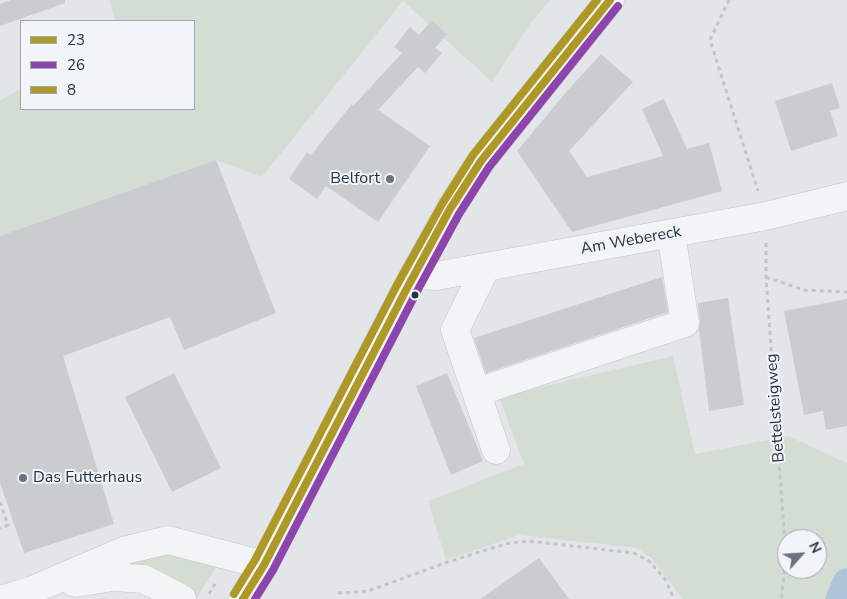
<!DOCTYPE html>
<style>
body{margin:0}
#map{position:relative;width:847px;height:599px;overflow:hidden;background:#e3e6e9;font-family:"Nunito Sans",sans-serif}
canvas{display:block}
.legend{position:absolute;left:20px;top:20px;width:175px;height:90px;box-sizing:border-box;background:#f1f4f8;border:1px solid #a0a7b0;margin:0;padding:6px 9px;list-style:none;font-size:15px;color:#273445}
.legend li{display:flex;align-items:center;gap:10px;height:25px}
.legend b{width:25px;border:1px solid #a0a7b0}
.north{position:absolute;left:777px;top:529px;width:50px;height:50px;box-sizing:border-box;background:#f1f4f8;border:1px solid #a0a7b0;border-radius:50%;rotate:64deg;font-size:14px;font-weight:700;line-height:20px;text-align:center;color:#273445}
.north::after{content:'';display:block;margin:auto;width:18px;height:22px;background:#69727e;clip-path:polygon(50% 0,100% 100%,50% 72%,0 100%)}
</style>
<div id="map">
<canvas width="847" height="599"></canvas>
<ul class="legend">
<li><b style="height:6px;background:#ae9828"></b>23</li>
<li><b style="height:6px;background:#8e44ad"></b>26</li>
<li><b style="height:6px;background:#ae9828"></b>8</li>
</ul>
<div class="north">N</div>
</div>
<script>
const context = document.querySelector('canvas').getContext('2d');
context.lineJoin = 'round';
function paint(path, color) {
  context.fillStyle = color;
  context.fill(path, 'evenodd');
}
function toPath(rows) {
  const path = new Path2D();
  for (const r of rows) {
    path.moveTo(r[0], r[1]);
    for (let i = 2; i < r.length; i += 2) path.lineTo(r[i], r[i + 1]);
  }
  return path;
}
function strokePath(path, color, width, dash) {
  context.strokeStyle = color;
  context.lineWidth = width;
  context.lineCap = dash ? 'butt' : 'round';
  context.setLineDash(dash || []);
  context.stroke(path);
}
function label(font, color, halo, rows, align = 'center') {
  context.font = font + ' "Nunito Sans",sans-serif';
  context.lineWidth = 4;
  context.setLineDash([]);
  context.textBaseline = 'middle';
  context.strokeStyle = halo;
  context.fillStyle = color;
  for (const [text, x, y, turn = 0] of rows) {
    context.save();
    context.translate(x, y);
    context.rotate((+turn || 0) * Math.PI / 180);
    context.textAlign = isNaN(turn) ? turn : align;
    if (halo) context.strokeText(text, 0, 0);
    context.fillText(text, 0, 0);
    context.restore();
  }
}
paint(toPath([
 [109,0,551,0,531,22,492,82,403,1,262,177,216,160,0,236,0,100,21,89,21,109,194,109,194,21,116,21],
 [673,356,695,454,788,436,847,463,847,599,682,599,667,578,651,558,637,548,519,535,446,560,428,501,524,464,499,397],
 [787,539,817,539,817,569,787,569],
 [169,550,219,562,197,598,149,574,116,566]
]), '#d4ddd3');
strokePath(toPath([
 [840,599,847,583]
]), '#aec5d7', 29);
paint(toPath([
 [11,0,65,0,65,3,0,26,0,4],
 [432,20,447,34,435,48,442,53,425,73,418,67,378,110,430,146,378,222,326,186,317,199,289,179,307,152,311,155,352,104,353,106,402,53,394,47,410,27,419,35],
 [601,54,633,82,569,151,587,177,663,156,642,109,664,99,687,149,709,143,722,191,572,232,517,151,567,91],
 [832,83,840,108,830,111,838,136,791,151,775,101],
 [216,160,276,313,184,350,170,317,63,356,114,524,24,553,0,483,0,236],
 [662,277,668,312,486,373,474,338],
 [728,298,744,405,709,411,699,330,700,321,698,303],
 [847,299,847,426,826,430,823,411,804,415,784,311],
 [174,373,221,468,172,492,125,397],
 [447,373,483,461,451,475,416,386],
 [539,558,569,599,480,599]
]), '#c9cdd0');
const minor = toPath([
 [486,267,455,330,496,450],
 [414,275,436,276,766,216,847,196],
 [477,392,685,323,671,233],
 [75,583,113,577,144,579,182,599],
 [4,599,30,591,126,550,168,540,264,565]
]);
const major = toPath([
 [243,599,264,565,406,290,450,209,481,161,610,0]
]);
strokePath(minor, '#c1c4c7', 29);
strokePath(major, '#bfc3c7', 29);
strokePath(toPath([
 [729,0,710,40,758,191],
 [766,243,766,277,786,559,781,599],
 [766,277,804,290,847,292],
 [0,502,8,525,0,528],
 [338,593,368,591,448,562,505,544,528,541,634,553,649,561,665,579,674,599],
 [209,594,216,582]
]), '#c1c5c9', 3, [4, 4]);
strokePath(minor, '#f3f4f5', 28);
strokePath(major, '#f6f7f7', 28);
strokePath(toPath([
 [243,599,264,565,406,290,450,209,481,161,610,0]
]), '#ae9828', 8);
strokePath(toPath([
 [255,599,273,570,415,295,459,214,489,167,618,6]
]), '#8e44ad', 8);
strokePath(toPath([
 [234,594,255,560,397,285,442,204,473,155,597,0]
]), '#ae9828', 8);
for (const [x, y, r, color] of [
 [390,179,5,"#69727e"],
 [415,295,4.5,"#273445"],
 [23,478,5,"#69727e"]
]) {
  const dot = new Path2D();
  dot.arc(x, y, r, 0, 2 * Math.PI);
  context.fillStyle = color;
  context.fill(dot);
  strokePath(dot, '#f1f4f8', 2);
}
label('16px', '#273445', '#f1f4f8', [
 ["Belfort",380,179],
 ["Das Futterhaus",33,478,"left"]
], 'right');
label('16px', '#273445', '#f1f4f8', [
 ["Am Webereck",631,241,-10],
 ["Bettelsteigweg",776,408,-94]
]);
</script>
